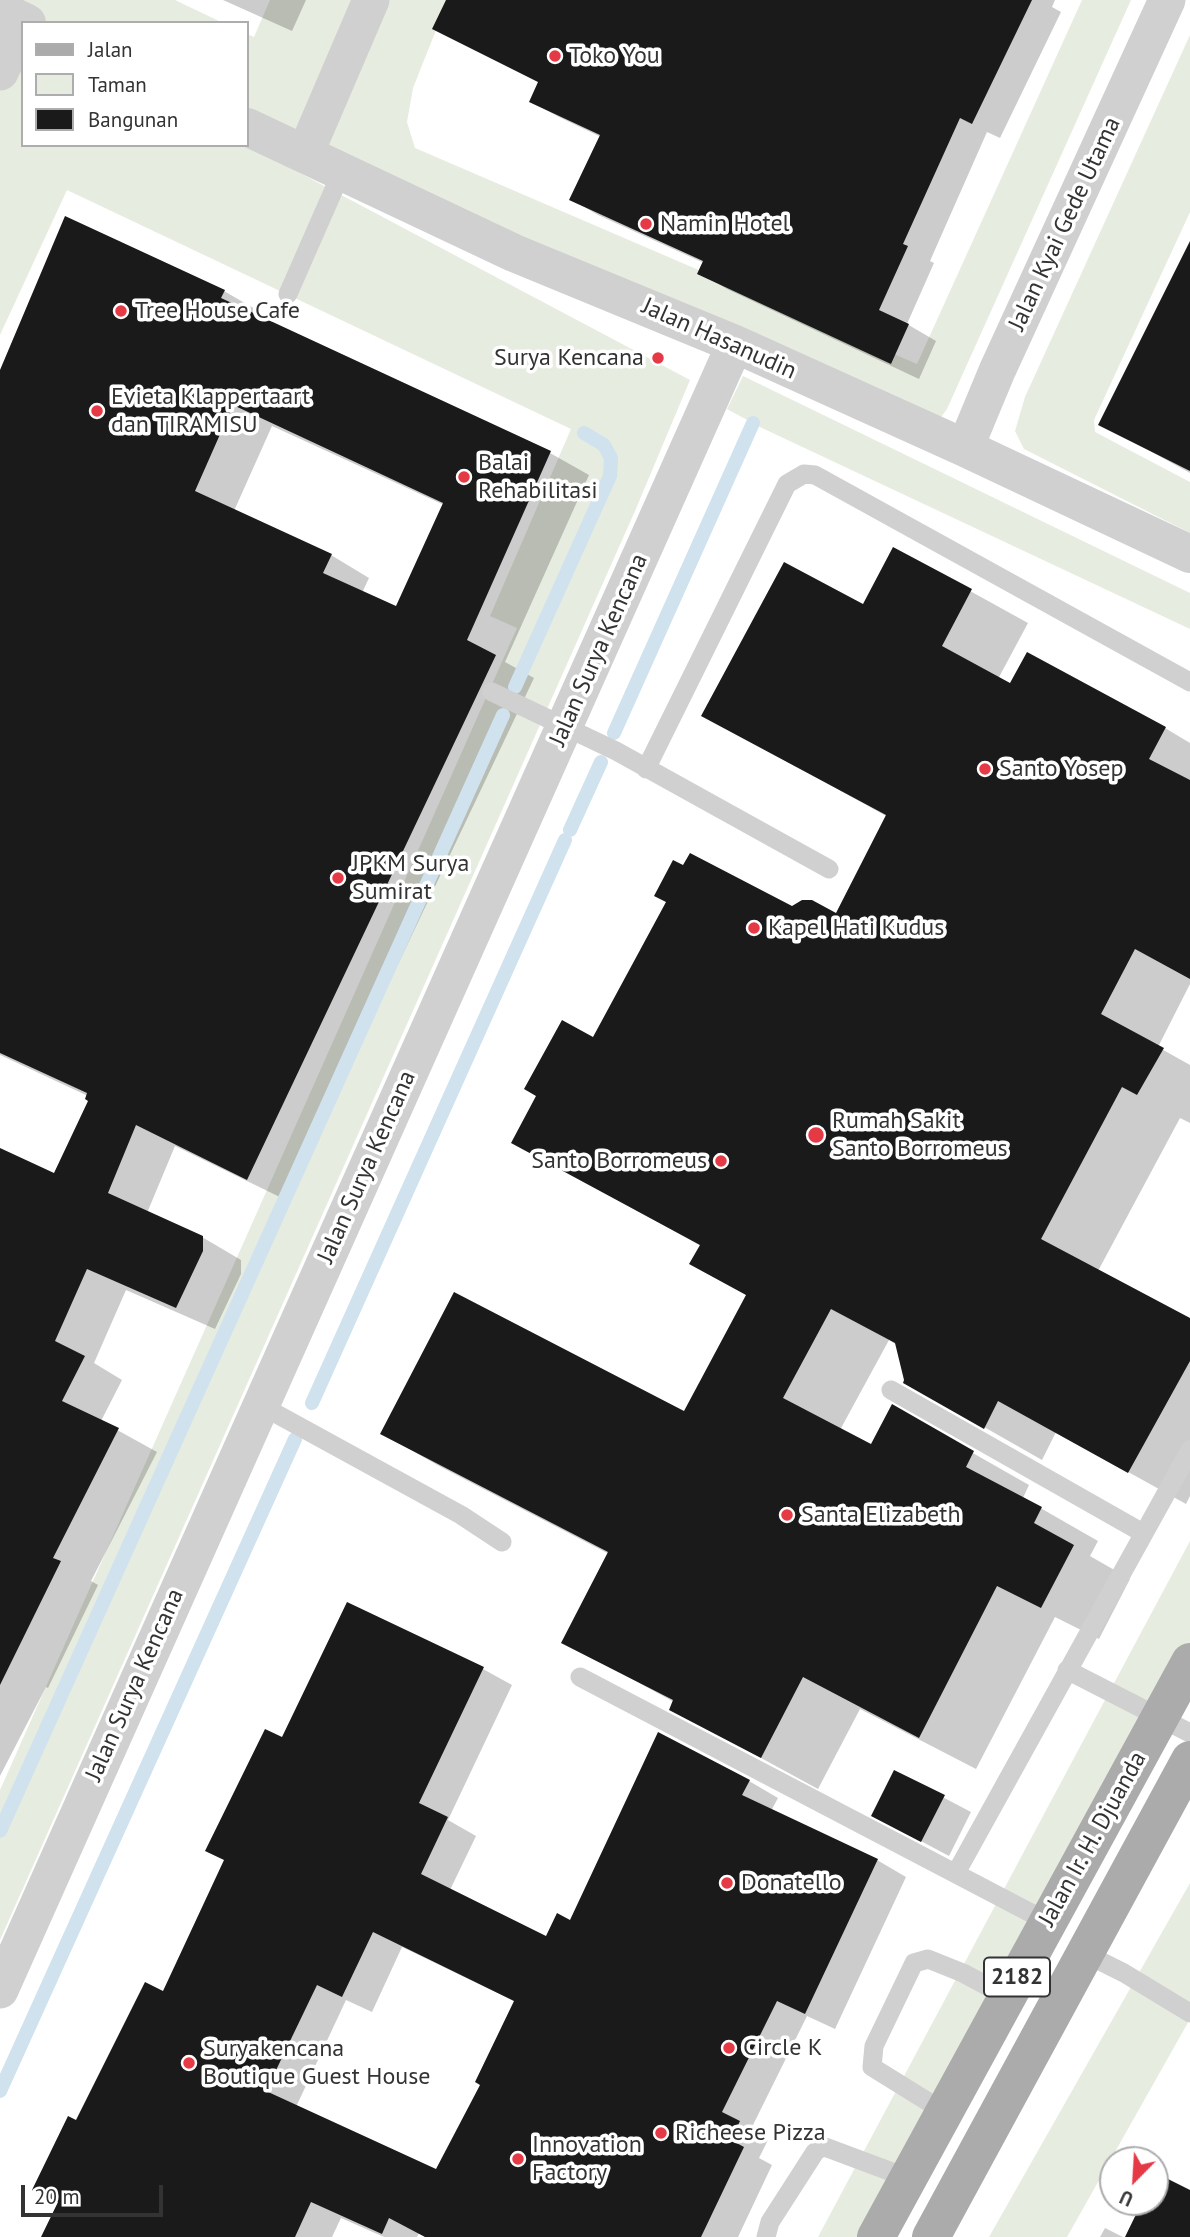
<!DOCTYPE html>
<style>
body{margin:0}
#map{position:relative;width:1190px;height:2237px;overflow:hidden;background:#fff;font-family:"PT Sans",sans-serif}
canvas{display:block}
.legend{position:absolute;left:21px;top:21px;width:228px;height:126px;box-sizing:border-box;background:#fff;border:2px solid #adadad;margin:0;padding:9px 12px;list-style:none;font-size:21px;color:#333}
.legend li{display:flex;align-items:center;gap:14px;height:35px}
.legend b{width:35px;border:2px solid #adadad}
.north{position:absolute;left:1099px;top:2146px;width:70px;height:70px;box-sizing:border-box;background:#fff;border:2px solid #adadad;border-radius:50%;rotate:204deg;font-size:19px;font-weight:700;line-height:28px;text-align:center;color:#333}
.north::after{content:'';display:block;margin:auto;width:24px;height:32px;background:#e63946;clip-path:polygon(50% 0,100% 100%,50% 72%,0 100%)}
.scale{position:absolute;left:21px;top:2185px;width:142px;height:32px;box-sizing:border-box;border:4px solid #333;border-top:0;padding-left:9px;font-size:21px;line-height:24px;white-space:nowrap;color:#333;-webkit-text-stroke:5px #fff;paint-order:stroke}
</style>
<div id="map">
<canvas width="1190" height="2237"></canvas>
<ul class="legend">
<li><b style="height:9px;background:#ababab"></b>Jalan</li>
<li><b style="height:19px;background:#e6ecdf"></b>Taman</li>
<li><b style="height:19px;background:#1a1a1a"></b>Bangunan</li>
</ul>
<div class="north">U</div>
<div class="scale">20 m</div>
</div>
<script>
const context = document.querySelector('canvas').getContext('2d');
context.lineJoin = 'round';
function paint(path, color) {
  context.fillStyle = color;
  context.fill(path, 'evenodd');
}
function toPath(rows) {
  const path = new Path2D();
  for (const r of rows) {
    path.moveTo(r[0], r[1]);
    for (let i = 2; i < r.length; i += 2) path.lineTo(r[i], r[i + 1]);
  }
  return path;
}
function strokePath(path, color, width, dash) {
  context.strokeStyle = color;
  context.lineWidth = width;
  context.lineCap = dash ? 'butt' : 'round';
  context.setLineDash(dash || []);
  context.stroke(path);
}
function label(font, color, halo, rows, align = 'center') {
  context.font = font + ' "PT Sans",sans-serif';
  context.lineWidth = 7;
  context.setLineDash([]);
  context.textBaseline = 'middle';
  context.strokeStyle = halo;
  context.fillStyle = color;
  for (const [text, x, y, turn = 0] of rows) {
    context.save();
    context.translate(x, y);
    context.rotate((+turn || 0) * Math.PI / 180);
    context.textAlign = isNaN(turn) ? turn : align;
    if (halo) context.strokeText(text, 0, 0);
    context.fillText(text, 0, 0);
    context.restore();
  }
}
paint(toPath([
 [0,0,175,0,223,23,41,23],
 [270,0,355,0,299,144,247,120,247,34,254,37],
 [376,0,448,0,413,88,407,122,415,148,917,364,1082,0,1131,0,947,409,941,417,315,150],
 [23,34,23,145,247,145,690,380,635,511,0,1940,0,1790,517,628,490,616,571,429,67,190,0,335,0,84],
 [1190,35,1190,212,1094,420,1095,432,1190,482,1190,533,1024,449,1015,431,1025,397],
 [743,376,1190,593,1190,629,762,428,727,409],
 [1190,1541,1190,1649,861,2237,818,2237],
 [1190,1883,1190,2019,1067,2237,989,2237]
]), '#e6ecdf');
paint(toPath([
 [223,0,306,0,292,31],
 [448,0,1055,0,1052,7,1061,12,1000,138,987,132,930,261,934,263,907,324,936,341,919,379,727,289,700,273,704,263,598,215,571,199,601,137,559,117,531,102,540,83,435,29],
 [1190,244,1190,473,1101,424],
 [224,291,262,313,260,318,550,453,589,475,505,662,534,678,286,1200,175,1146,147,1213,202,1237,241,1260,241,1274,215,1329,126,1290,94,1363,122,1380,101,1421,157,1452,91,1581,98,1585,48,1688,46,1687,0,1776,0,1149,55,1175,90,1100,88,1096,0,1055,0,371],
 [272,426,444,505,397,609,362,593,369,578,331,555,234,511],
 [894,549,1028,623,998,679,1011,685,1165,728,1190,743,1190,984,1158,1047,1190,1065,1190,1123,1180,1118,1098,1271,1190,1320,1190,1496,1186,1504,1056,1432,1042,1460,905,1382,897,1345,889,1340,840,1430,872,1447,892,1407,1029,1485,1023,1498,1098,1541,1090,1556,1130,1579,1099,1639,1055,1617,976,1769,860,1709,818,1789,671,1709,674,1702,564,1642,609,1554,439,1466,383,1434,685,1414,748,1295,701,1246,513,1142,594,1039,792,908,836,915,888,817,703,715,864,606],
 [483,1669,512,1685,448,1820,476,1836,450,1890,547,1938,571,1922,749,1781,778,1798,771,1811,877,1860,906,1877,835,2029,807,2016,751,2129,768,2140,759,2158,772,2165,738,2237,426,2237,419,2233,417,2237,384,2237,341,2218,332,2237,43,2237,59,2204,34,2189,163,1993,282,1740],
 [402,1947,516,2002,482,2084,437,2171,296,2107,346,2000,372,2012],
 [895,1772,971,1812,949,1856,900,1830],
 [1105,2228,1123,2237,1100,2237]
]), '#0003');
strokePath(toPath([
 [515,687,610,476,611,458,604,445,584,433],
 [614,733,753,423],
 [570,830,601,762],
 [312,1403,565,840],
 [0,1831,503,715],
 [0,2091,295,1439]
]), '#cfe2ee', 14);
paint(toPath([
 [446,0,1032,0,972,124,960,118,903,244,908,246,879,310,909,324,891,364,697,274,703,261,569,200,600,135,529,102,538,82,432,29],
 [65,216,225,290,221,298,551,451,467,640,496,655,247,1180,136,1125,108,1193,203,1236,203,1251,176,1308,87,1269,55,1341,85,1356,62,1401,119,1428,53,1558,61,1561,0,1685,0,1148,54,1173,88,1101,85,1099,87,1093,0,1053,0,370],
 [233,405,443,503,396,606,323,573,332,554,195,491],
 [1190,241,1190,471,1098,425],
 [893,547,972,589,942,646,1010,683,1027,652,1166,727,1149,759,1190,780,1190,979,1135,949,1101,1014,1164,1048,1137,1095,1122,1087,1041,1239,1190,1318,1190,1361,1128,1473,998,1401,984,1429,903,1383,904,1380,895,1343,831,1309,783,1398,871,1444,892,1404,974,1451,966,1467,1042,1507,1034,1523,1074,1545,1041,1608,997,1586,919,1738,803,1677,761,1758,669,1710,673,1700,561,1643,608,1552,380,1434,454,1292,684,1411,746,1295,689,1264,700,1245,511,1143,536,1096,524,1089,562,1020,593,1037,666,902,654,896,673,860,683,865,690,853,792,906,802,900,812,900,836,913,886,815,701,716,784,562,863,604],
 [347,1602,484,1667,419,1803,448,1817,421,1874,546,1936,557,1913,570,1920,658,1732,750,1780,742,1795,878,1859,805,2014,777,2001,722,2112,740,2121,731,2140,744,2147,701,2237,425,2237,389,2218,382,2234,311,2202,295,2237,41,2237,58,2202,32,2190,68,2116,76,2120,145,1982,163,1991,224,1860,205,1851,265,1729,282,1737],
 [373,1932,514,2001,475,2082,480,2085,436,2169,266,2091,317,1985,342,1997],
 [894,1770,945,1795,921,1842,871,1816],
 [1156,2173,1190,2190,1190,2237,1125,2237,1142,2202,1155,2202]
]), '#1a1a1a');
strokePath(toPath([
 [288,294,342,171],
 [492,692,616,751,829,869],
 [646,769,787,484,804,474,815,475,1190,682],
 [891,1390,1143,1533],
 [262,1406,461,1515,502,1542],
 [1067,1670,1190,1733],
 [580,1677,1048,1922],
 [956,1873,1190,1450],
 [1086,1954,1124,1973,1190,2013],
 [943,2111,872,2067,874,2046,914,1963,928,1959,963,1973,1006,1996],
 [766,2237,770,2222,815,2152,819,2149,825,2147,908,2178]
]), '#d0d0d0', 19);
strokePath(toPath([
 [0,72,24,21],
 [305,154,371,0],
 [965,448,997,371,1167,0],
 [0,1990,735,344]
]), '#d0d0d0', 37);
strokePath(toPath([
 [0,10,27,23],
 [247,127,514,253,735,344,965,448,1190,554]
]), '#d0d0d0', 38);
strokePath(toPath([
 [876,2237,1190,1662],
 [931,2237,1190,1760]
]), '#ababab', 38);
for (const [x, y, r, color] of [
 [555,56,7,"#e63946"],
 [646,224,7,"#e63946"],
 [121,311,7,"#e63946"],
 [658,358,7,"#e63946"],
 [97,411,7,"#e63946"],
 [464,477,7,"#e63946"],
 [985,769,7,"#e63946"],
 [338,878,7,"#e63946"],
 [754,928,7,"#e63946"],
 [816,1135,9,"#e63946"],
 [721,1161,7,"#e63946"],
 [787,1515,7,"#e63946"],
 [727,1883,7,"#e63946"],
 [729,2048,7,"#e63946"],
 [189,2063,7,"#e63946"],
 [661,2133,7,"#e63946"],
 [518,2159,7,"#e63946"]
]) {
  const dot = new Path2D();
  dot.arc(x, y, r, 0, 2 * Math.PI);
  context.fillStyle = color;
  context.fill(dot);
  strokePath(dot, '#fff', 2.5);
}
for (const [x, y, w] of [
 [1017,1977,66]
]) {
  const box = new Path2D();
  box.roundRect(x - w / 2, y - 19.5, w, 39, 5);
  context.fillStyle = '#fff';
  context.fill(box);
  strokePath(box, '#333', 2);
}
label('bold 23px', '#333', null, [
 ["2182",1017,1977]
]);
label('24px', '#333', '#fff', [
 ["Toko You",569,56],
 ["Namin Hotel",660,224],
 ["Tree House Cafe",135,311],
 ["Surya Kencana",644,358,"right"],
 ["Evieta Klappertaart",111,397],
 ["dan TIRAMISU",111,425],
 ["Balai",478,463],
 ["Rehabilitasi",478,491],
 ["Santo Yosep",999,769],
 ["JPKM Surya",352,864],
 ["Sumirat",352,892],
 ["Kapel Hati Kudus",768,928],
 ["Rumah Sakit",832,1121],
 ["Santo Borromeus",832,1149],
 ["Santo Borromeus",707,1161,"right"],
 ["Santa Elizabeth",801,1515],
 ["Donatello",741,1883],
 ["Circle K",743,2048],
 ["Suryakencana",203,2049],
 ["Boutique Guest House",203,2077],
 ["Richeese Pizza",675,2133],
 ["Innovation",532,2145],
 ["Factory",532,2173]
], 'left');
label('24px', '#333', '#fff', [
 ["Jalan Kyai Gede Utama",1065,224,-65],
 ["Jalan Hasanudin",719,339,24],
 ["Jalan Surya Kencana",599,650,-66],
 ["Jalan Surya Kencana",367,1167,-66],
 ["Jalan Surya Kencana",135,1685,-66],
 ["Jalan Ir. H. Djuanda",1093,1839,-61]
]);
</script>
